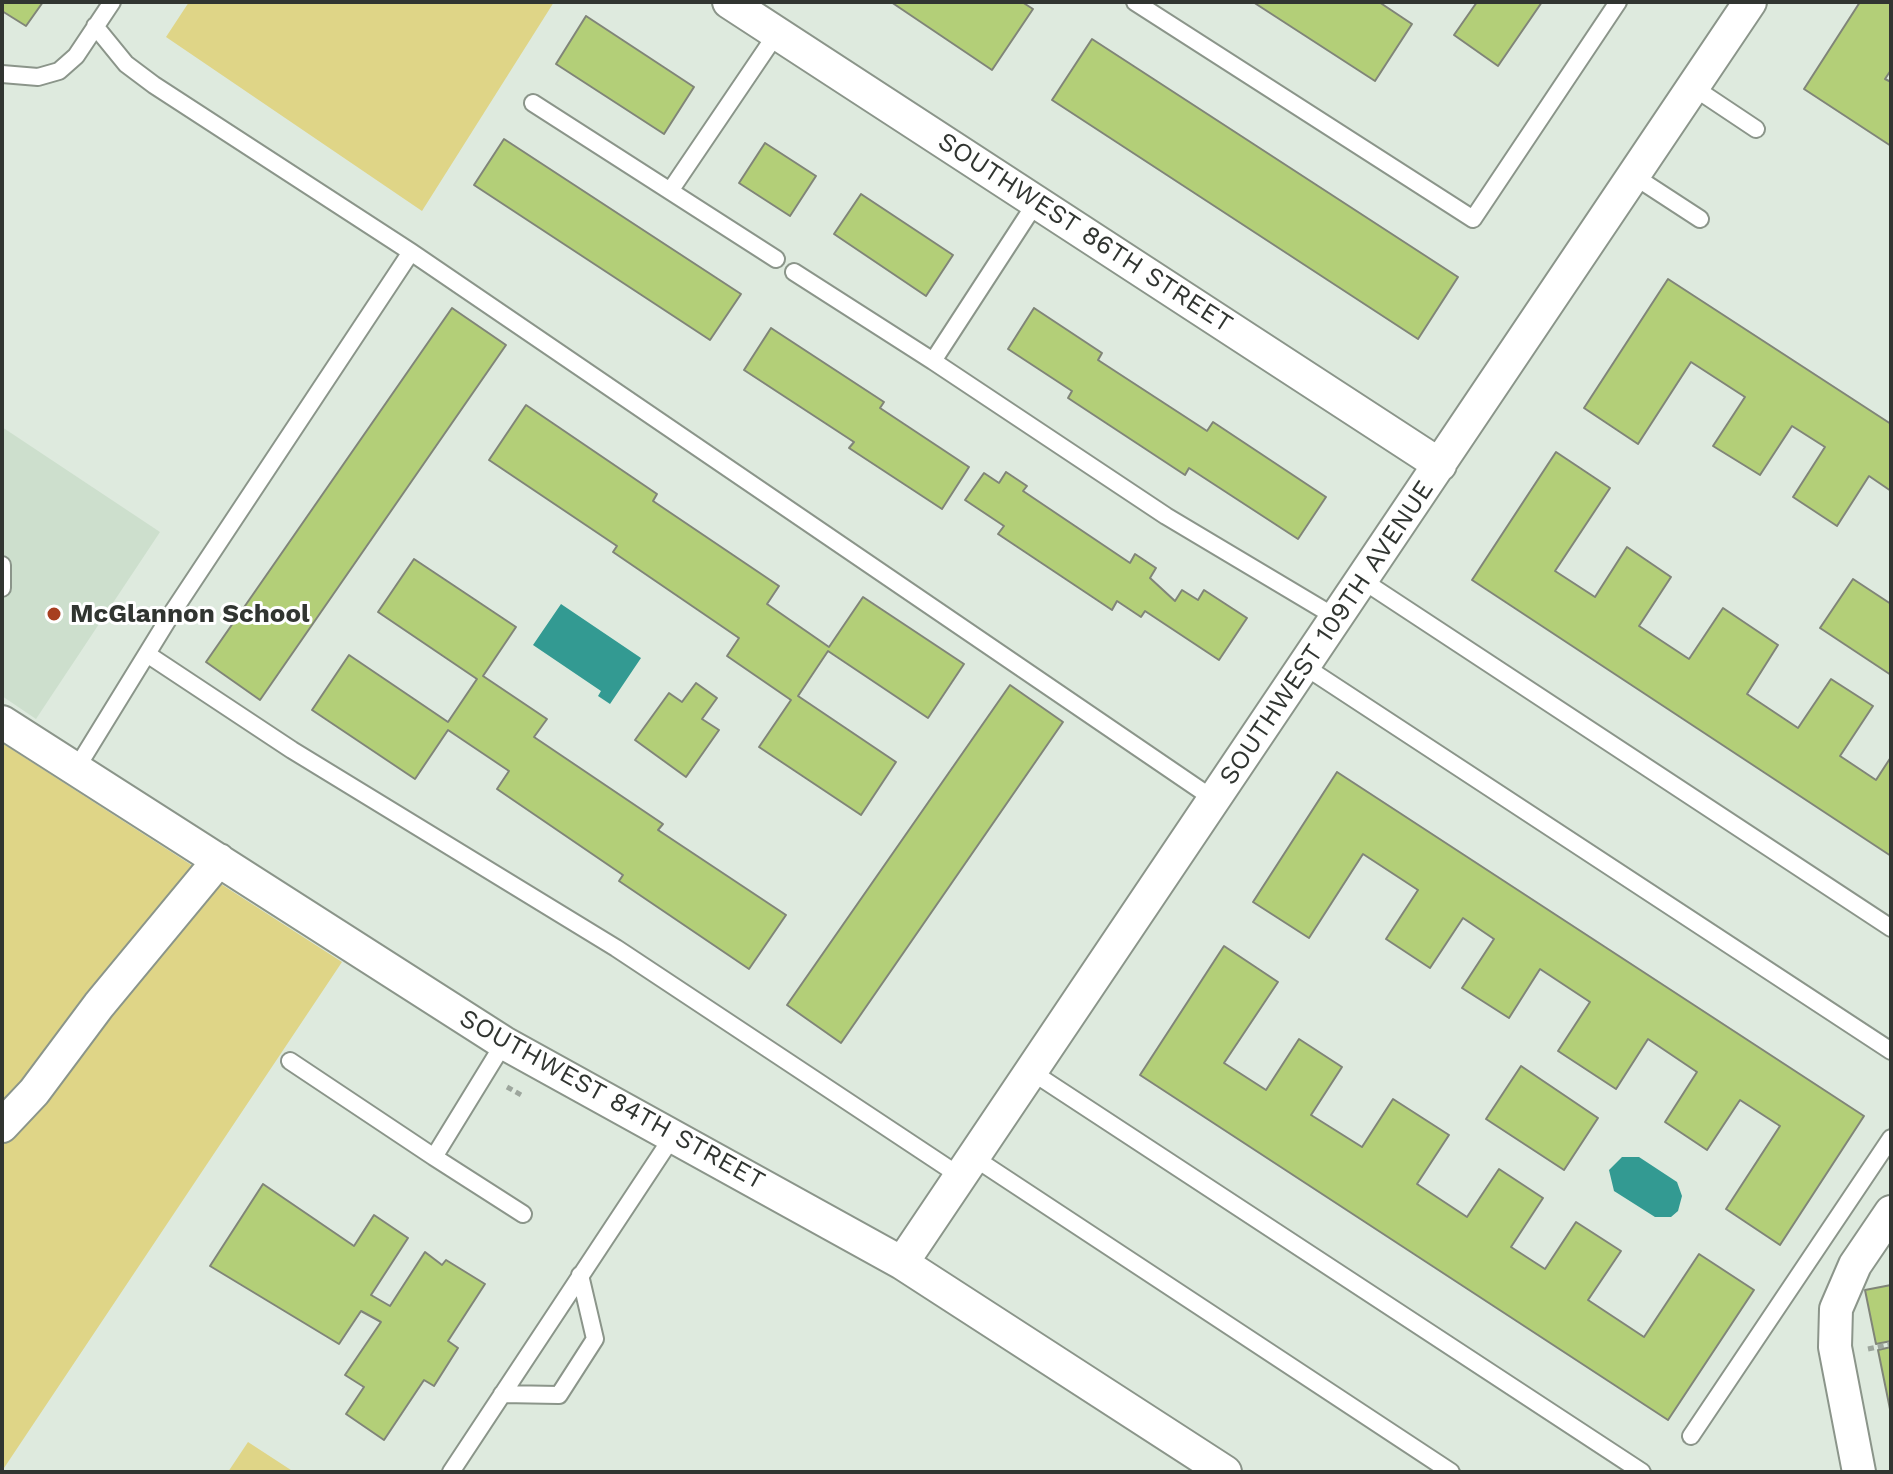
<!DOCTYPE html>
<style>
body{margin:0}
#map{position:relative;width:1893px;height:1474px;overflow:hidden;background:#deeade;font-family:"Work Sans",sans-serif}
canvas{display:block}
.frame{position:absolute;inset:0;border:4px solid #313531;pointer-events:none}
</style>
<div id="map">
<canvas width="1893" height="1474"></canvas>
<div class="frame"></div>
</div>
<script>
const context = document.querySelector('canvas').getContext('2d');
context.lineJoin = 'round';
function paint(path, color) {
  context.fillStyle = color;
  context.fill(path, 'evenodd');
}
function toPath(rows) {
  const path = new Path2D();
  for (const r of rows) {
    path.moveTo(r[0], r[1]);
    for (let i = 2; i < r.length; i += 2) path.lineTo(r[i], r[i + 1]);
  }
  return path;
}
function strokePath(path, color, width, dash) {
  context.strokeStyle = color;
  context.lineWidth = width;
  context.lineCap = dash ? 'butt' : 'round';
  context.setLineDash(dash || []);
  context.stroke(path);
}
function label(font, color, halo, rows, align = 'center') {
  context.font = font + ' "Work Sans",sans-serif';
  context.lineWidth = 6;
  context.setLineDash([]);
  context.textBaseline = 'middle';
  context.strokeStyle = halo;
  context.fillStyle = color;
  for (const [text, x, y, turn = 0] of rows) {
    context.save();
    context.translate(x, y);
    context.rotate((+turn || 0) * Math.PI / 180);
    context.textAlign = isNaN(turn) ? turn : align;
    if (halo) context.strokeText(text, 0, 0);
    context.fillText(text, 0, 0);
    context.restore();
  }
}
paint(toPath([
 [2,427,160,532,36,719,2,696]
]), '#cddfcd');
paint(toPath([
 [189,2,554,2,422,211,166,37],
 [2,743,342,962,2,1471],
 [248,1442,294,1472,228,1472]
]), '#dfd587');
paint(toPath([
 [561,604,641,658,610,704,598,696,601,691,533,645],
 [1622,1157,1639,1157,1677,1182,1682,1196,1678,1211,1671,1217,1655,1217,1614,1191,1609,1170]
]), '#339a92');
const building = toPath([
 [2,2,43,2,26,26,2,11,2,2],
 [891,2,1022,2,1033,9,992,70,891,2],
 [1253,2,1379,2,1412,24,1375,81,1253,2],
 [1477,2,1542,2,1498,66,1454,35,1477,2],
 [1860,2,1891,2,1891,70,1885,79,1891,82,1891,146,1804,89,1860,2],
 [586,16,694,87,664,134,556,64,586,16],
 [1092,39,1458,277,1418,339,1052,100,1092,39],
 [504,139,741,294,710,340,474,185,504,139],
 [765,143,816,176,790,216,739,183,765,143],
 [861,194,953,255,926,296,834,234,861,194],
 [1668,279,1891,424,1891,491,1869,476,1837,526,1793,497,1825,447,1792,426,1760,475,1713,446,1745,397,1691,362,1638,444,1584,408,1668,279],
 [452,308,506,345,260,700,206,662,452,308],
 [1034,308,1102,353,1098,360,1207,431,1213,422,1326,497,1298,539,1189,468,1185,475,1068,398,1072,391,1008,349,1034,308],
 [771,328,884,402,880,408,969,467,942,509,849,448,854,442,744,370,771,328],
 [526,405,657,494,653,501,779,586,767,604,829,647,863,597,964,664,928,718,828,651,798,696,896,762,861,815,759,747,791,700,727,656,739,638,613,552,617,546,489,460,526,405],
 [1556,452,1610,488,1555,571,1595,597,1627,547,1671,577,1639,626,1689,659,1723,608,1778,645,1747,694,1798,728,1831,679,1873,706,1840,756,1876,780,1891,757,1891,856,1472,580,1556,452],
 [1006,472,1027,486,1023,491,1130,563,1135,554,1156,568,1150,578,1175,601,1182,590,1198,600,1204,590,1247,618,1219,660,1145,611,1141,617,1117,601,1112,610,998,534,1004,526,965,500,984,473,999,483,1006,472],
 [414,559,516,627,483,676,547,719,534,737,663,824,658,830,786,915,749,969,619,881,623,875,497,789,509,771,448,730,415,779,312,710,349,655,448,722,477,679,378,612,414,559],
 [1853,579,1891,604,1891,675,1820,628,1853,579],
 [696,683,717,698,702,719,719,730,686,777,635,740,669,693,682,702,696,683],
 [1010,685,1063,722,841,1043,787,1005,1010,685],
 [1337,772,1864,1116,1780,1245,1726,1209,1780,1126,1740,1100,1707,1150,1665,1122,1697,1072,1648,1039,1616,1089,1558,1051,1590,1002,1540,969,1509,1018,1462,988,1494,939,1463,918,1430,968,1386,939,1418,890,1363,854,1309,938,1253,902,1337,772],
 [1224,946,1278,982,1224,1063,1266,1090,1299,1039,1342,1067,1311,1115,1362,1147,1393,1099,1449,1135,1417,1184,1467,1217,1499,1169,1543,1198,1511,1247,1545,1269,1576,1222,1621,1251,1588,1300,1644,1337,1699,1254,1754,1290,1668,1420,1140,1075,1224,946],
 [1521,1066,1598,1118,1564,1170,1486,1119,1521,1066],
 [263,1184,354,1246,374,1215,408,1238,371,1295,390,1306,425,1252,442,1265,446,1260,485,1284,448,1341,458,1348,434,1386,424,1380,384,1440,346,1414,364,1387,345,1375,381,1322,361,1311,339,1344,210,1266,263,1184],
 [1891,1285,1891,1341,1876,1344,1865,1290,1891,1285],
 [1891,1347,1891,1414,1878,1350,1891,1347]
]);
paint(building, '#b3cf78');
strokePath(building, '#808578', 2);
const lane = toPath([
 [1135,2,1473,219,1618,2],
 [95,26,126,64,154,85,411,252,1215,800],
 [2,74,38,77,59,71,76,56,112,2],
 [1693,87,1756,129],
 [533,103,776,259],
 [1634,176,1700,219],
 [670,191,777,33],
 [794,272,933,361,1037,201],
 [933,361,1166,516,1337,618],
 [2,565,2,588],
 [1362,580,1891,928],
 [147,654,292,750,616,948,960,1176],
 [1304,666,1891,1051],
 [76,769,172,613,411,252],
 [504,1043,434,1157,523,1214],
 [290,1061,434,1157],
 [1032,1072,1642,1472],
 [973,1157,1451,1472],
 [502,1394,559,1395,595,1339,580,1275],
 [1691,1436,1891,1138],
 [451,1472,673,1136]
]);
const street = toPath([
 [729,2,1440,465],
 [2,722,504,1043,902,1263,1225,1472],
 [2,1126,34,1092,99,1005,219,860],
 [902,1263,1750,2],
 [1859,1472,1835,1347,1836,1309,1855,1265,1891,1212]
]);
strokePath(lane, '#8b958a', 20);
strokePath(street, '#8b958a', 36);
strokePath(toPath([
 [507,1087,523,1096],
 [1868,1349,1891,1344]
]), '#9da69d', 5, [6, 4]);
strokePath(lane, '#fff', 16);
strokePath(street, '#fff', 32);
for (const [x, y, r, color] of [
 [54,614,8,"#a73f20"]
]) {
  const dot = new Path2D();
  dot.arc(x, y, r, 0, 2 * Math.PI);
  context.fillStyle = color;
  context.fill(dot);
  strokePath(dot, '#fff', 3);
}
label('26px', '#313531', '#fff', [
 ["SOUTHWEST 86TH STREET",1085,233,33],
 ["SOUTHWEST 109TH AVENUE",1327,633,-56],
 ["SOUTHWEST 84TH STREET",612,1100,29]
]);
label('bold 26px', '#313531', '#fff', [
 ["McGlannon School",70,614]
], 'left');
</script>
